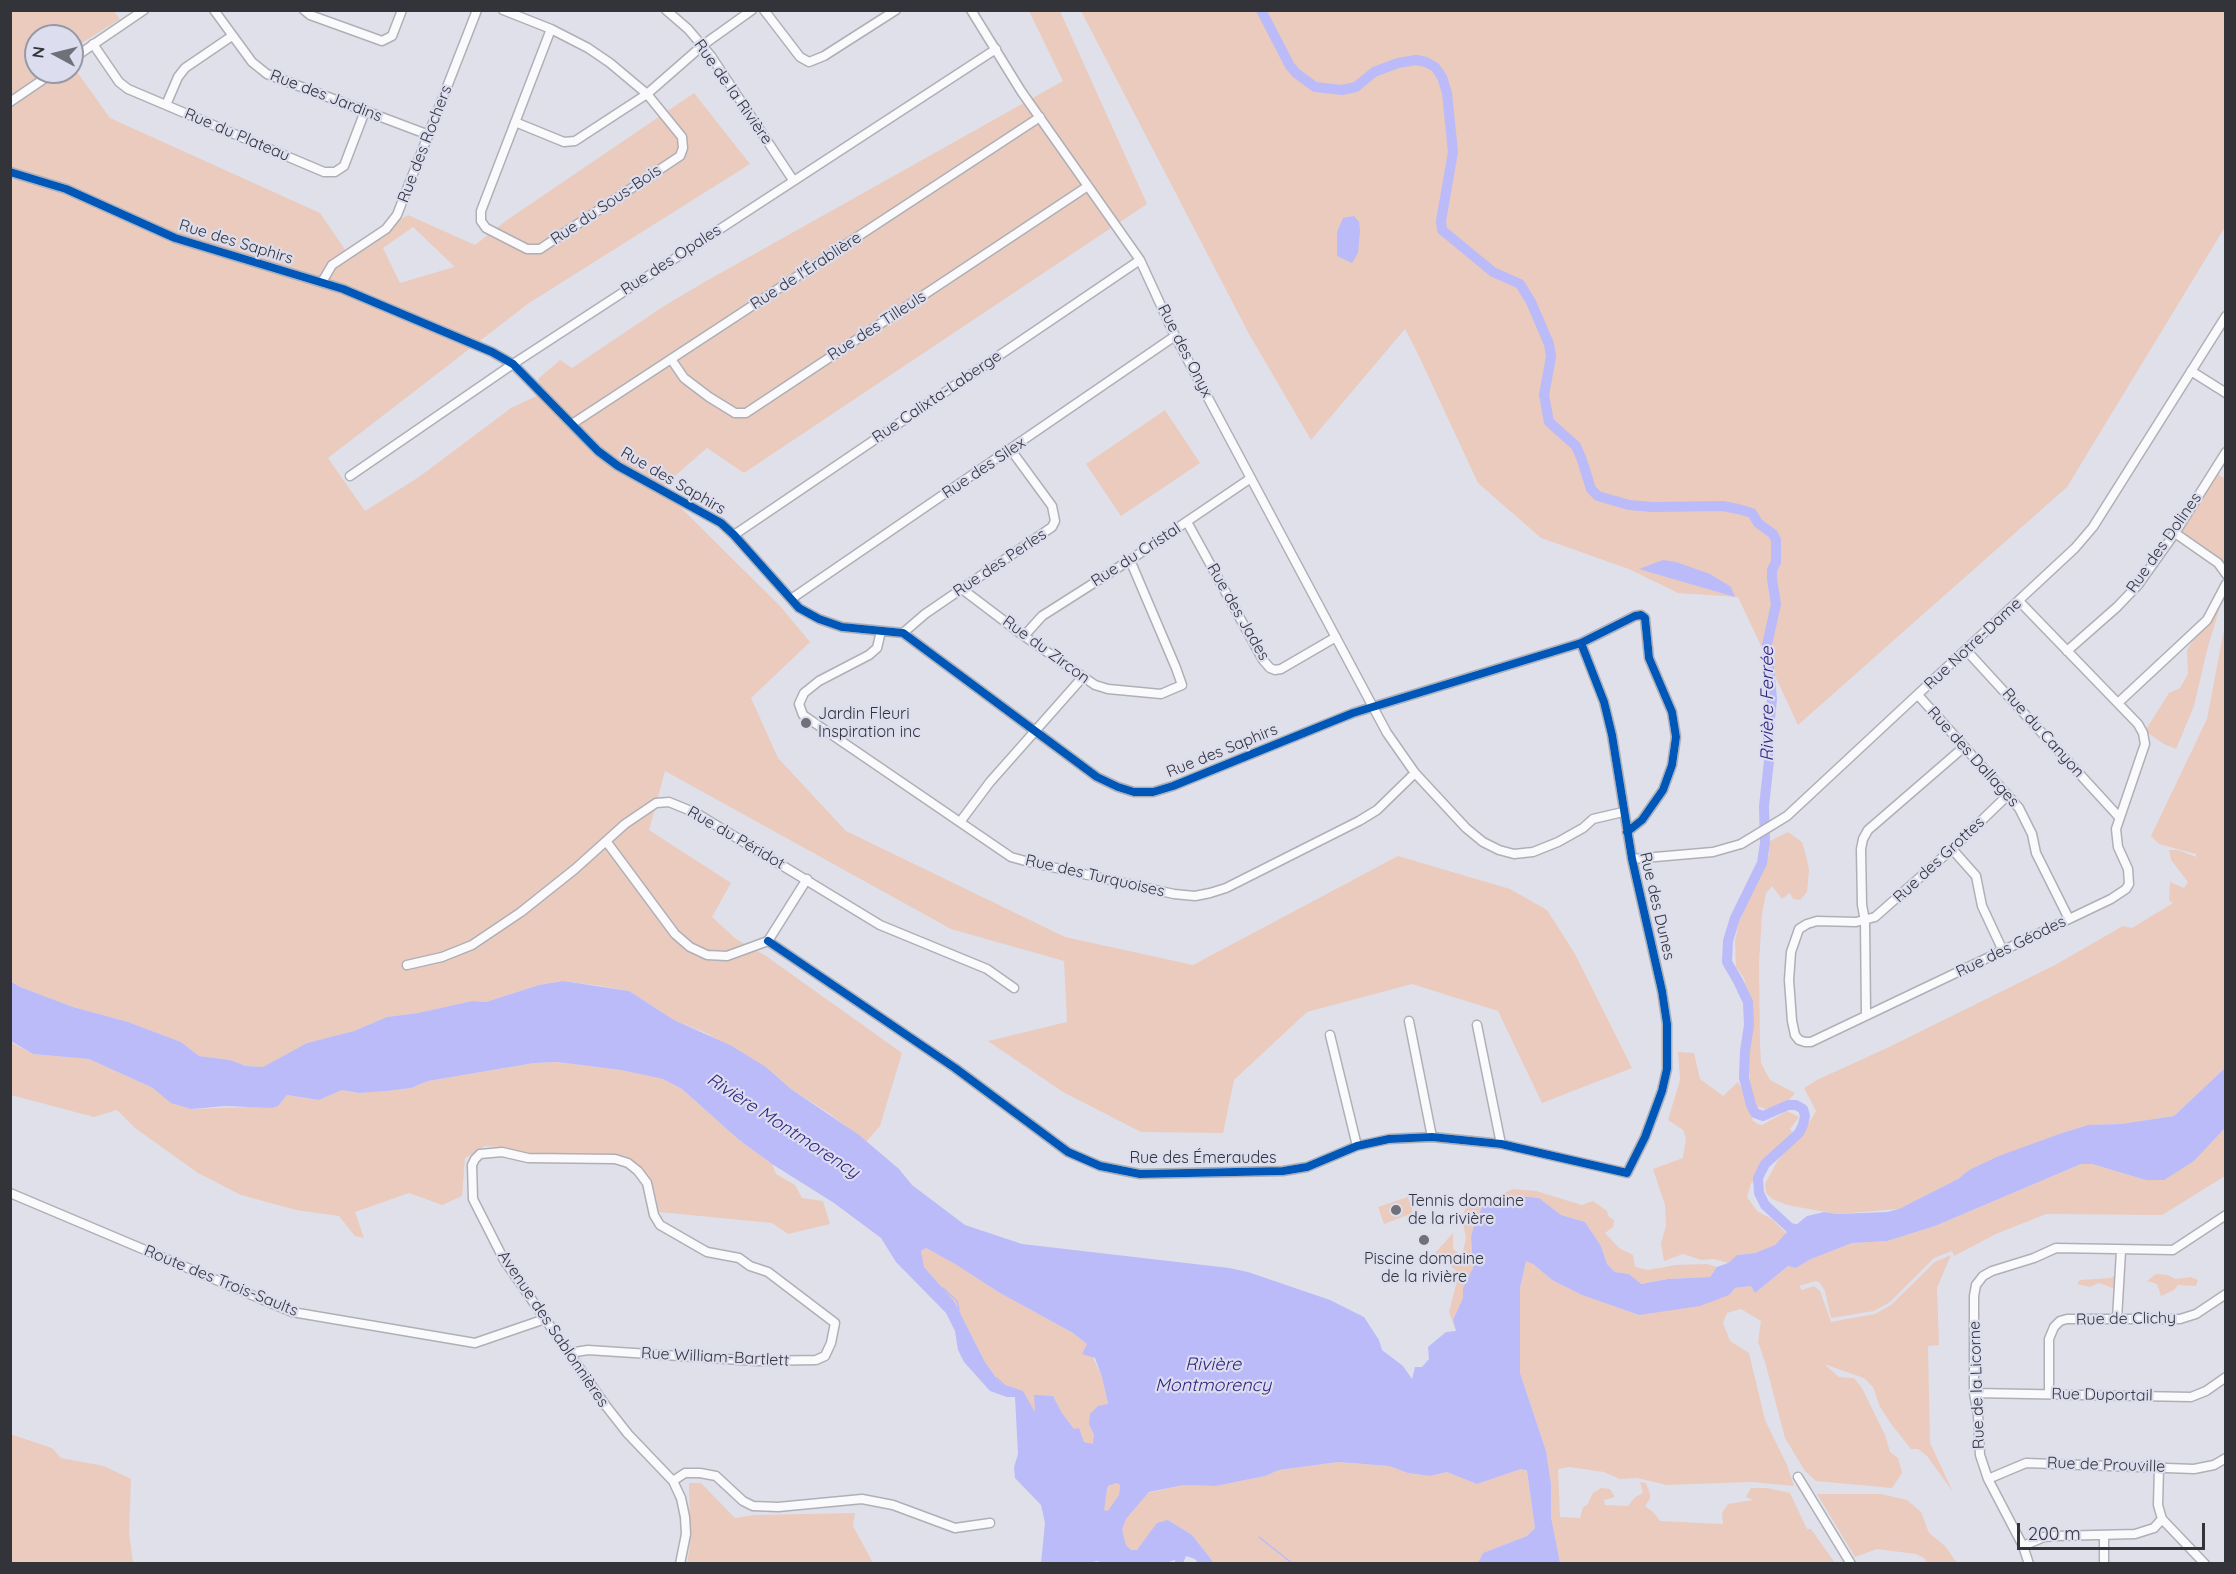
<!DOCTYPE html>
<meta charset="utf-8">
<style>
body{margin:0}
#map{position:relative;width:2236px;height:1574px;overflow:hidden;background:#e0e0ea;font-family:Quicksand,sans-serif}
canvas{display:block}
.frame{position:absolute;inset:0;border:12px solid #33343a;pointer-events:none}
.north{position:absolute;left:24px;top:24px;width:60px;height:60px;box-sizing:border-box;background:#dcddee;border:2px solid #9899a6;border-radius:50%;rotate:277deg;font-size:16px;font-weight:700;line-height:24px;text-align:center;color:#33343a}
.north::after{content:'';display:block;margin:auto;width:21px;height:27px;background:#707078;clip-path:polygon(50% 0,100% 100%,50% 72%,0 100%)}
.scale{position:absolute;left:2017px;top:1523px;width:188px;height:27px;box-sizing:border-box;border:3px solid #33343a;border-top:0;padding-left:8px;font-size:18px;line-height:21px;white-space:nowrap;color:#33343a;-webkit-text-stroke:4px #dcddee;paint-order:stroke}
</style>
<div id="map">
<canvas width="2236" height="1574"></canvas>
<div class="frame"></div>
<div class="north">N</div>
<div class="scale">200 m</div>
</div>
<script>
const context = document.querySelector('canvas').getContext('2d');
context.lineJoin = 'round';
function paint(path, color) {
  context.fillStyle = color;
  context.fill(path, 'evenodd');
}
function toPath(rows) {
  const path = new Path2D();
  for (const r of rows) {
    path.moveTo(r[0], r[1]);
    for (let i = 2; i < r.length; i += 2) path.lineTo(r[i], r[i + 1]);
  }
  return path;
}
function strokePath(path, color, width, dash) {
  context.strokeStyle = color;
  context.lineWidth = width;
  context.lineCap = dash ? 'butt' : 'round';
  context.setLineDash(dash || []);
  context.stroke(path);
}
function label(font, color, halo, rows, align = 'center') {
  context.font = font + ' Quicksand,sans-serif';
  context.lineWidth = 4.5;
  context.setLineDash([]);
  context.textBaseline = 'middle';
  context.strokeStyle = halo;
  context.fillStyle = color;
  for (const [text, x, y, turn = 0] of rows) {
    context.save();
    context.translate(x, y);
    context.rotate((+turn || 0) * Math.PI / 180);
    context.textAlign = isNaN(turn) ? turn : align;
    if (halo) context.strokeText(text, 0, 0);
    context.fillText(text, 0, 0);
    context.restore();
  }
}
paint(toPath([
 [10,11,114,11,120,19,72,49,72,36,36,36,36,72,72,72,72,65,110,118,320,213,346,251,408,215,475,245,507,220,694,93,750,164,529,303,328,458,365,511,419,477,511,408,543,393,538,379,560,360,572,368,664,306,708,280,1063,81,1029,11,1060,11,1147,204,744,473,707,448,661,488,780,606,810,642,751,698,778,758,846,831,1065,937,1193,965,1398,856,1510,889,1547,910,1575,954,1632,1068,1542,1103,1498,1011,1412,984,1307,1012,1234,1080,1223,1133,1141,1132,1063,1092,988,1041,1067,1022,1064,961,951,929,665,771,649,830,731,883,712,917,736,939,766,956,902,1053,880,1126,866,1142,830,1114,791,1089,766,1067,706,1033,674,1020,629,991,601,986,563,981,539,985,486,1002,472,1001,418,1013,387,1017,354,1031,307,1043,263,1067,246,1066,230,1060,199,1056,181,1042,128,1022,73,1007,20,987,11,981],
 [413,227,454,266,454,267,400,283,383,248],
 [1081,11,2225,11,2225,227,2067,487,1798,725,1738,597,1678,593,1629,569,1541,538,1478,483,1416,350,1405,329,1311,440,1249,334],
 [1165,410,1200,463,1121,516,1086,464],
 [2211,469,2225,479,2225,574,2169,536],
 [2225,590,2207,650,2194,706,2176,749,2164,744,2145,731,2169,693,2180,688,2188,674,2187,650],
 [2225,624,2225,1068,2174,1116,2121,1124,2088,1125,2062,1133,1969,1170,1958,1179,1899,1209,1837,1214,1787,1205,1772,1199,1766,1193,1765,1184,1778,1160,1804,1131,1816,1111,1804,1088,1819,1079,1889,1047,2055,965,2123,926,2132,928,2173,903,2169,900,2170,882,2184,888,2188,882,2171,860,2169,850,2178,850,2196,857,2196,854,2159,844,2151,836,2207,719],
 [1788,832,1802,842,1806,855,1809,870,1807,892,1800,900,1793,899,1790,893,1782,899,1772,886,1766,893,1762,914,1759,963,1760,1044,1761,1063,1770,1080,1795,1093,1790,1099,1775,1107,1766,1109,1756,1106,1751,1092,1748,1057,1752,1010,1744,978,1736,967,1735,941,1739,922,1769,855,1770,841],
 [10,1042,33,1054,89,1059,153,1088,191,1109,278,1106,287,1095,319,1100,342,1090,359,1093,387,1091,411,1088,428,1081,534,1063,557,1062,621,1070,663,1079,682,1089,738,1139,772,1164,776,1174,795,1185,802,1198,823,1201,830,1224,788,1234,772,1223,659,1212,654,1189,645,1172,625,1156,526,1154,500,1147,485,1146,465,1158,462,1196,442,1205,409,1193,355,1212,364,1238,355,1236,339,1216,296,1210,241,1195,198,1173,135,1128,117,1110,94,1117,11,1095],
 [1678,1052,1694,1053,1700,1079,1723,1096,1738,1082,1747,1098,1753,1121,1758,1124,1762,1125,1787,1111,1799,1117,1790,1129,1792,1132,1774,1150,1771,1162,1762,1179,1751,1183,1747,1197,1757,1211,1772,1219,1786,1233,1775,1245,1755,1253,1737,1255,1728,1263,1714,1259,1701,1260,1683,1254,1664,1261,1661,1243,1666,1226,1665,1205,1653,1169,1683,1158,1686,1138,1683,1130,1668,1120,1680,1080],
 [2225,1128,2225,1176,2162,1215,2046,1214,1996,1234,1954,1256,1952,1251,1934,1258,1890,1302,1874,1311,1831,1318,1825,1291,1820,1283,1816,1281,1799,1286,1802,1290,1814,1286,1820,1291,1831,1322,1875,1314,1891,1305,1935,1262,1951,1255,1937,1288,1939,1345,1928,1346,1930,1443,1953,1492,1927,1456,1918,1449,1911,1449,1892,1425,1880,1407,1873,1387,1864,1378,1824,1364,1839,1377,1854,1378,1862,1388,1885,1435,1890,1452,1898,1458,1902,1473,1892,1488,1816,1481,1805,1471,1785,1438,1765,1362,1758,1342,1761,1321,1741,1309,1727,1313,1723,1323,1730,1341,1749,1353,1765,1420,1787,1465,1794,1486,1751,1482,1667,1485,1637,1478,1620,1479,1604,1472,1569,1467,1558,1469,1560,1517,1580,1518,1583,1507,1587,1505,1593,1493,1601,1488,1610,1489,1615,1497,1604,1500,1605,1505,1628,1506,1635,1497,1643,1493,1640,1482,1646,1483,1650,1494,1650,1499,1645,1506,1654,1513,1660,1521,1723,1524,1722,1513,1728,1504,1753,1500,1746,1497,1751,1488,1767,1488,1790,1493,1807,1529,1811,1529,1835,1563,1560,1563,1551,1517,1551,1484,1546,1451,1520,1373,1520,1288,1526,1261,1533,1264,1552,1280,1582,1295,1639,1315,1728,1295,1735,1288,1751,1286,1755,1293,1788,1266,1796,1268,1811,1259,1852,1243,1887,1241,1935,1226,2081,1164,2092,1164,2146,1180,2194,1161],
 [1513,1189,1536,1191,1582,1205,1593,1201,1607,1211,1608,1216,1614,1220,1613,1227,1605,1233,1619,1248,1633,1255,1635,1267,1648,1270,1676,1265,1707,1264,1717,1267,1710,1277,1668,1279,1640,1284,1629,1274,1615,1272,1607,1264,1601,1246,1585,1222,1561,1215,1539,1198,1519,1196,1483,1206,1476,1219,1471,1236,1473,1268,1463,1288,1463,1298,1453,1320,1456,1331,1449,1312,1459,1273,1435,1253,1453,1233,1453,1249,1462,1256,1466,1238,1462,1218,1466,1207,1475,1197,1481,1204],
 [1408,1197,1413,1213,1384,1224,1378,1207],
 [926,1248,955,1264,1000,1293,1073,1333,1087,1344,1102,1377,1108,1405,1089,1424,1094,1435,1094,1445,1084,1442,1079,1429,1074,1429,1062,1413,1053,1396,1035,1413,1023,1391,1000,1383,985,1362,954,1301,924,1267,921,1251],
 [2156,1274,2168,1275,2175,1279,2191,1277,2198,1280,2196,1286,2178,1285,2174,1290,2161,1296,2157,1284,2147,1281],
 [2115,1275,2115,1289,2099,1283,2090,1287,2077,1284,2080,1280,2111,1278],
 [10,1434,52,1448,61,1458,104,1466,131,1479,129,1532,133,1563,11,1563],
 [1338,1462,1389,1466,1408,1473,1430,1476,1447,1472,1477,1484,1521,1469,1527,1472,1535,1528,1527,1536,1483,1553,1479,1561,1475,1564,1214,1563,1192,1535,1168,1520,1137,1550,1131,1550,1126,1545,1122,1530,1126,1519,1148,1493,1184,1485,1216,1486,1265,1476,1279,1470],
 [689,1483,701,1483,735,1518,755,1515,855,1513,853,1526,873,1563,687,1564,690,1544],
 [1118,1483,1120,1484,1119,1495,1108,1512,1103,1510,1107,1489,1108,1486],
 [1817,1494,1881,1494,1907,1500,1921,1512,1929,1533,1945,1546,1957,1563,1927,1563,1924,1558,1916,1554,1877,1549,1855,1557]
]), '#eacbbe');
paint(toPath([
 [1354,216,1359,222,1360,230,1358,253,1352,263,1337,256,1337,232,1343,218],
 [1663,560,1676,562,1710,574,1731,587,1735,597,1639,569],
 [10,981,20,987,73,1007,128,1022,181,1042,199,1056,230,1060,246,1066,263,1067,307,1043,354,1031,387,1017,418,1013,472,1001,486,1002,539,985,563,981,629,991,674,1020,730,1045,766,1067,791,1089,859,1135,899,1169,912,1185,965,1225,1022,1244,1229,1268,1248,1272,1330,1300,1364,1317,1379,1340,1382,1350,1403,1366,1412,1379,1415,1367,1422,1367,1429,1359,1428,1347,1446,1332,1456,1331,1453,1320,1463,1298,1463,1288,1473,1268,1471,1236,1476,1219,1483,1206,1497,1202,1519,1196,1539,1198,1561,1215,1585,1222,1601,1246,1607,1264,1615,1272,1629,1274,1641,1284,1668,1279,1710,1277,1717,1267,1728,1263,1737,1255,1755,1253,1775,1245,1786,1233,1807,1216,1824,1212,1837,1214,1887,1212,1899,1209,1958,1179,1969,1170,1999,1156,2062,1133,2088,1125,2121,1124,2174,1116,2225,1068,2225,1128,2194,1161,2164,1180,2146,1180,2092,1164,2081,1164,1935,1226,1887,1241,1852,1243,1811,1259,1796,1268,1788,1266,1755,1293,1751,1286,1735,1288,1729,1295,1700,1306,1639,1315,1582,1295,1552,1280,1533,1264,1526,1261,1520,1288,1520,1373,1546,1451,1551,1484,1551,1517,1560,1563,1475,1563,1479,1561,1483,1553,1527,1536,1535,1528,1527,1471,1521,1469,1477,1484,1447,1472,1430,1476,1408,1473,1389,1466,1338,1462,1279,1470,1265,1476,1216,1486,1184,1485,1149,1492,1126,1519,1122,1530,1126,1545,1131,1550,1137,1550,1157,1523,1168,1520,1192,1535,1214,1563,1198,1563,1195,1559,1186,1556,1183,1564,1175,1563,1175,1560,1163,1564,1106,1564,1097,1561,1089,1563,1041,1563,1045,1523,1041,1505,1015,1478,1014,1467,1018,1454,1015,1397,1007,1397,990,1391,964,1362,958,1350,955,1331,946,1313,896,1262,881,1238,834,1203,772,1164,738,1139,682,1089,663,1079,621,1070,557,1062,534,1063,428,1081,411,1088,387,1091,359,1093,342,1090,319,1100,287,1095,278,1106,272,1108,226,1106,191,1109,171,1103,153,1088,89,1059,33,1054,11,1041],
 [926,1248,955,1264,1000,1293,1073,1333,1087,1344,1082,1354,1095,1358,1102,1377,1108,1404,1098,1406,1090,1414,1089,1424,1094,1435,1093,1444,1084,1442,1079,1428,1074,1429,1062,1413,1053,1396,1034,1395,1035,1412,1023,1391,1000,1383,985,1362,954,1301,924,1267,921,1251],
 [1117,1483,1120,1485,1119,1495,1108,1511,1104,1510,1107,1489,1108,1486]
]), '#babbf8');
strokePath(toPath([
 [943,1288,957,1301,959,1310],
 [997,1378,1004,1385],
 [1259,1537,1293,1564]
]), '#babbf8', 1.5);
strokePath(toPath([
 [1261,10,1290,66,1296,73,1315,87,1342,90,1356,87,1374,72,1398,63,1416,60,1426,62,1435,67,1442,77,1447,93,1453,152,1441,221,1442,230,1493,272,1520,284,1531,302,1549,344,1551,357,1544,395,1549,422,1576,446,1582,460,1591,489,1598,496,1629,505,1653,507,1723,506,1738,509,1752,513,1758,523,1773,534,1776,540,1776,562,1772,570,1772,579,1776,604,1767,645,1772,699,1767,749,1769,761,1764,806,1765,843,1762,863,1735,918,1728,941,1727,962,1738,981,1748,1002,1749,1025,1745,1051,1744,1078,1751,1105,1755,1113,1763,1116,1788,1105,1796,1105,1803,1109,1805,1116,1803,1125,1799,1133,1765,1164,1758,1178,1759,1193,1765,1205,1790,1228,1804,1231]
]), '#babbf8', 10);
const minor = toPath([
 [214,10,252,62,267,74,429,135],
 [304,10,310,15,382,41,392,36,402,10],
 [503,10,551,29,588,48,610,63,647,94,682,137,683,148,680,156,540,249,527,249,486,228,481,221,481,211,551,29],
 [666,10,688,29,711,56,793,180],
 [764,10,800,57,809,62,824,56,896,10],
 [971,10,1021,91,1140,260,1175,336,1373,707,1387,733,1415,773,1466,828,1483,842,1499,850,1514,854,1533,852,1558,842,1583,828,1593,819,1623,812],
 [93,44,119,82,128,89,324,172,335,172,344,166,365,111],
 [72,59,144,10],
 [10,102,54,72],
 [166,105,178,77,185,68,232,36],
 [515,122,564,142,575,141,647,94,703,45,752,10],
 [10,172,66,189,175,238,343,289,492,352,513,364,598,451,618,466,721,523,734,535,799,608,819,619,842,627,903,633,1097,777,1118,787,1134,792,1153,792,1173,786,1353,713,1581,643,1635,616,1641,615,1645,618,1649,658,1672,712,1676,737,1672,765,1663,790,1642,820,1627,832],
 [322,282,332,265,386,229,397,215,477,10],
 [671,359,684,378,709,397,735,413,746,413,1088,186],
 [2191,371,2226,393],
 [572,424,1040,117],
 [350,476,513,364,996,49],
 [1187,522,1263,660,1270,668,1275,670,1281,669,1336,637],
 [2175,533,2218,563,2226,574],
 [734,535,1140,260],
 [962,589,1024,636,1095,685,1108,689,1161,694,1182,685,1176,668,1130,560],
 [791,599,1175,336],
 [881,631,877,648,869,655,819,681,804,693,799,704,803,715,1011,857,1029,862,1174,894,1195,896,1210,893,1226,888,1359,821,1377,810,1415,773],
 [903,633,925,614,1052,527,1055,521,1052,506,1011,450],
 [1024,636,1042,616,1130,560,1251,478],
 [1966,650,2119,817],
 [2067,651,2117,607,2138,585,2175,533,2226,452],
 [1918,695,2019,808,2032,834,2036,853,2069,919],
 [2118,703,2207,620,2226,584],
 [2008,795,1952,849,1875,917,1856,922,1817,921,1807,924,1799,929,1791,952,1789,980,1792,1021,1795,1035,1799,1040,1805,1042,1811,1042,2111,899,2126,889,2129,884,2128,869,2118,847,2116,829,2145,744,2143,733,2138,724,2019,601],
 [960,822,990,782,1082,678],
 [606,841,675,934,690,947,707,955,727,956,768,941,807,879],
 [1952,849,1976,876,1982,906,2003,951],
 [1632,859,1713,852,1741,844,1787,816,2075,548,2093,527,2226,316],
 [768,941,955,1068,1068,1152,1100,1166,1140,1174,1283,1171,1307,1167,1357,1146,1389,1139,1432,1137,1501,1144,1627,1173,1645,1137,1662,1091,1667,1069,1667,1024,1662,991,1632,859,1612,735,1604,702,1581,643],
 [407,965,442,957,472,945,521,912,575,869,625,824,656,803,669,802,696,813,880,925,987,969,1014,988],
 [1866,1015,1865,921,1862,905,1861,849,1863,839,1868,830,1964,747],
 [1409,1021,1432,1137],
 [1477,1025,1501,1144],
 [1330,1035,1357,1146],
 [10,1193,292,1312,475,1343,545,1319],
 [2117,1319,2121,1251],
 [569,1353,588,1350,756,1361,816,1360,825,1356,831,1343,835,1323,768,1272,750,1266,739,1258,707,1252,660,1225,654,1215,647,1183,638,1171,628,1163,615,1159,528,1158,502,1152,480,1154,475,1159,472,1165,473,1199,504,1260,606,1406,628,1434,673,1481,681,1498,685,1517,686,1534,680,1564],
 [1974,1393,2191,1397,2206,1391,2226,1377],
 [2049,1394,2049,1339,2054,1327,2060,1321,2067,1319,2180,1319,2196,1314,2226,1294],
 [2159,1466,2158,1505,2162,1519,2205,1564],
 [1798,1477,1851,1564],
 [1988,1479,2026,1463,2194,1469,2214,1465,2226,1458],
 [673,1481,685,1473,700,1473,716,1476,743,1501,753,1506,778,1507,862,1499,893,1505,955,1528,990,1523],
 [2104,1535,2104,1564],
 [2023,1546,2044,1537,2056,1536,2135,1534,2154,1528,2162,1519],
 [2029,1564,2023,1546,1988,1479,1980,1455,1978,1415,1974,1393,1974,1296,1976,1285,1983,1276,1992,1271,2034,1258,2056,1248,2173,1250,2226,1215]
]);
strokePath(minor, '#afafb6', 11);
strokePath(minor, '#fafafc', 8);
strokePath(toPath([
 [10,172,66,189,175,238,343,289,492,352,513,364,598,451,618,466,721,523,734,535,799,608,819,619,842,627,903,633,1097,777,1118,787,1134,792,1153,792,1173,786,1353,713,1581,643,1635,616,1641,615,1645,618,1649,658,1672,712,1676,737,1672,765,1663,790,1642,820,1627,832],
 [768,941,955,1068,1068,1152,1100,1166,1140,1174,1283,1171,1307,1167,1357,1146,1389,1139,1432,1137,1501,1144,1627,1173,1645,1137,1662,1091,1667,1069,1667,1024,1662,991,1632,859,1612,735,1604,702,1581,643]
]), '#0057b8', 8);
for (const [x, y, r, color] of [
 [806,723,6,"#707078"],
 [1396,1210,6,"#707078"],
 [1424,1240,6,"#707078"]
]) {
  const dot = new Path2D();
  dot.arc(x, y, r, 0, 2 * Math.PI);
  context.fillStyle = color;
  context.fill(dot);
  strokePath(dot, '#dcddee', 2);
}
label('16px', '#33343a', '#dcddee', [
 ["Rue de la Rivière",733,92,55],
 ["Rue des Jardins",326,96,21],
 ["Rue du Plateau",237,135,23],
 ["Rue des Rochers",425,144,-69],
 ["Rue du Sous-Bois",606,205,-34],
 ["Rue des Saphirs",236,242,17],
 ["Rue des Opales",671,260,-33],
 ["Rue de l'Érablière",806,271,-33],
 ["Rue des Tilleuls",877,326,-33],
 ["Rue des Onyx",1185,351,63],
 ["Rue Calixta-Laberge",937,397,-34],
 ["Rue des Silex",984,468,-34],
 ["Rue des Saphirs",673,481,30],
 ["Rue des Dolines",2164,543,-55],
 ["Rue du Cristal",1136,555,-33],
 ["Rue des Perles",1000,563,-34],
 ["Rue des Jades",1238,612,60],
 ["Rue Notre-Dame",1973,644,-43],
 ["Rue du Zircon",1046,650,36],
 ["Rue du Canyon",2043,733,48],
 ["Rue des Saphirs",1222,751,-22],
 ["Rue des Dallages",1973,757,48],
 ["Rue du Péridot",736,838,30],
 ["Rue des Grottes",1939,860,-43],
 ["Rue des Turquoises",1095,876,13],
 ["Rue des Dunes",1657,906,77],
 ["Rue des Géodes",2011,947,-26],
 ["Rue des Émeraudes",1203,1158],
 ["Route des Trois-Saults",221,1281,22],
 ["Rue de Clichy",2126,1319,-1],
 ["Avenue des Sablonnières",553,1329,56],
 ["Rue William-Bartlett",715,1357,3],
 ["Rue de la Licorne",1977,1385,-92],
 ["Rue Duportail",2102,1395,1],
 ["Rue de Prouville",2106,1465,2]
]);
label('16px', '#33343a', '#dcddee', [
 ["Jardin Fleuri",818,714],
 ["Inspiration inc",818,732],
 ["Tennis domaine",1408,1201],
 ["de la rivière",1408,1219],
 ["Piscine domaine",1424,1259,"center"],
 ["de la rivière",1424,1277,"center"]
], 'left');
label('italic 18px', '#332380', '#dcddee', [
 ["Rivière Ferrée",1768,704,-90],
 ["Rivière Montmorency",783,1126,33],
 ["Rivière",1213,1365],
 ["Montmorency",1213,1386]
]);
</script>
